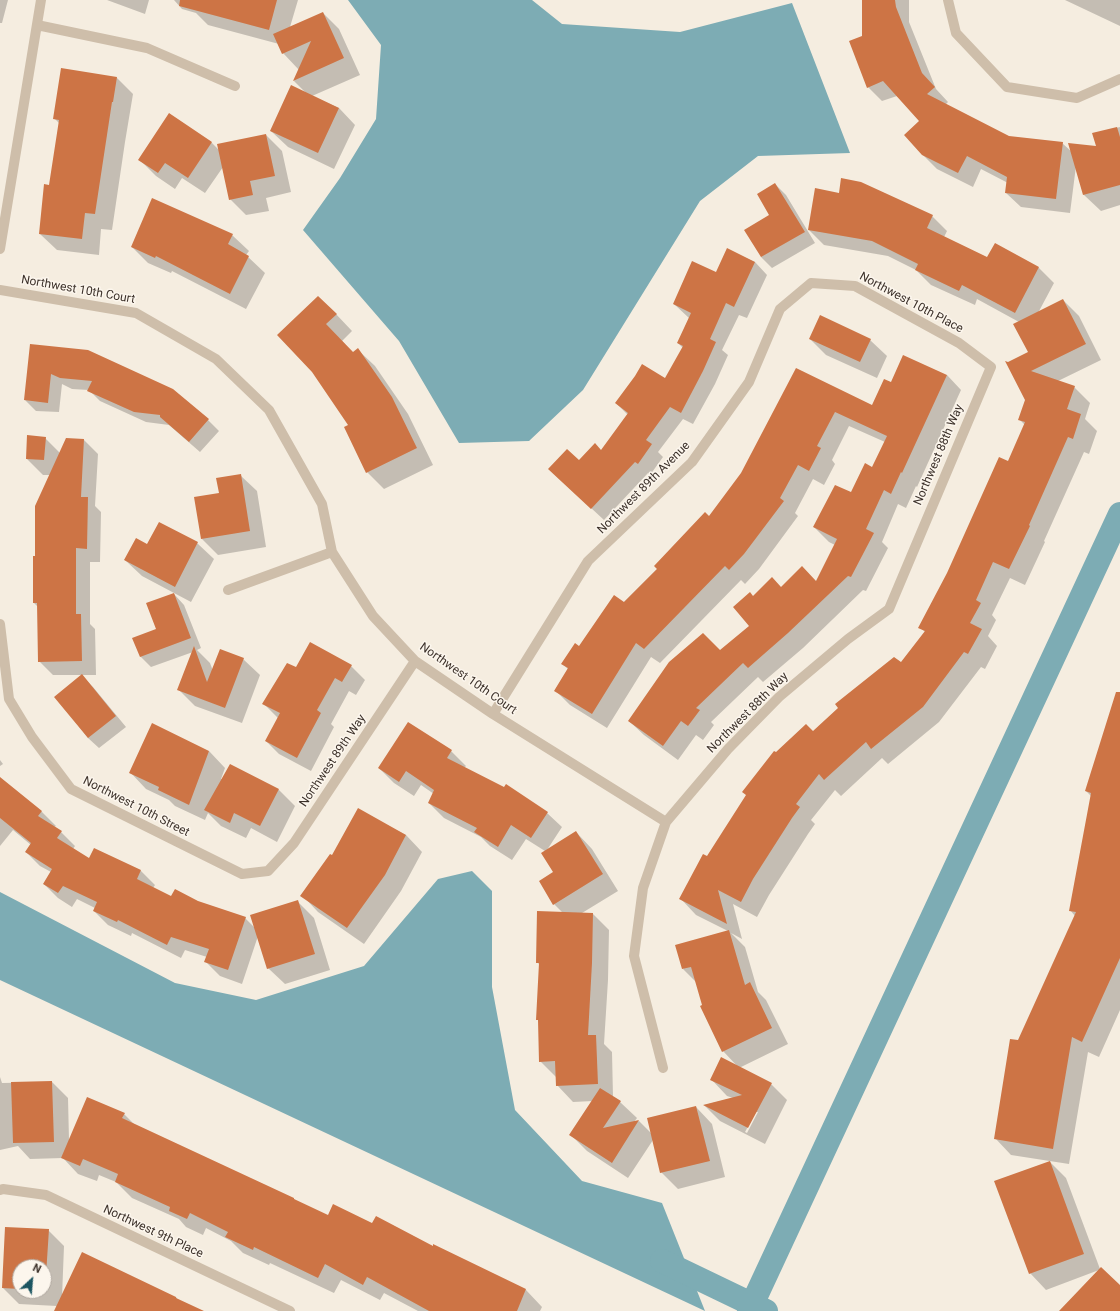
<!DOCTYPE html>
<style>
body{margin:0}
#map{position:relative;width:1120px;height:1311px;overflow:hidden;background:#f5ede0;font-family:Roboto,sans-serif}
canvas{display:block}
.north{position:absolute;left:12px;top:1259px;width:40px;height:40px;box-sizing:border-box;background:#fcf6ed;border:1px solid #afa79f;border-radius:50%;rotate:26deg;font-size:11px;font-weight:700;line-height:16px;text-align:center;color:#3c312a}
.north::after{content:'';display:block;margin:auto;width:14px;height:18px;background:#1c5561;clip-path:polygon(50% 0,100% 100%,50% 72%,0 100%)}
</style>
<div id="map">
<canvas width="1120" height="1311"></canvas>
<div class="north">N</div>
</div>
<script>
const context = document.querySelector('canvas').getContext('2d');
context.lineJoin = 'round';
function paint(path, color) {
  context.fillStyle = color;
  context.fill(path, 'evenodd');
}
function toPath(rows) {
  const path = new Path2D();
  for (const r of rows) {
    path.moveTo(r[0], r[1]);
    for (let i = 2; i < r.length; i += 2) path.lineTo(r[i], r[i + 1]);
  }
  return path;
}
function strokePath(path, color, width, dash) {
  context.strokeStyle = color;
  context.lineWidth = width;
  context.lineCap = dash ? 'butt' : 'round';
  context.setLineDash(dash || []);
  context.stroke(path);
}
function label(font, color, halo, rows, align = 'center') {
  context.font = font + ' Roboto,sans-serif';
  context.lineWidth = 3;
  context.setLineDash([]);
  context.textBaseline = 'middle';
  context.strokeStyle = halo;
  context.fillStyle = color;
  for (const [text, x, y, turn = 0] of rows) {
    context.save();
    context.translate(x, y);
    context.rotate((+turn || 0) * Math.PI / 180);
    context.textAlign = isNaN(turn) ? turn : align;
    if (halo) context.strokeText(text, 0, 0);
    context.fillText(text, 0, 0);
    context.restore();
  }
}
paint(toPath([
 [348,0,532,0,562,24,680,32,792,3,850,153,758,156,700,201,583,390,529,441,459,443,399,341,303,230,340,178,376,119,381,45],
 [472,871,492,891,492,987,515,1110,582,1181,662,1203,705,1311,0,980,0,892,175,983,256,1000,364,966,438,879]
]), '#7dacb4');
paint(toPath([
 [0,0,8,0,2,23,0,23],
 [107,0,149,0,145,14],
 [174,0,298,0,290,27,323,13,339,29,360,75,312,96,339,108,355,125,334,169,288,147,271,131,306,93,294,81,299,70,283,53,279,44,208,25,196,13,182,9],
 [863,0,909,0,909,22,936,89,948,102,945,105,1009,137,1062,143,1072,152,1097,147,1093,134,1120,127,1120,205,1101,211,1084,195,1076,166,1070,213,1021,207,1006,193,1008,183,981,169,973,187,937,169,922,154,921,121,897,96,882,101,868,87,863,37],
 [1065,0,1120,0,1120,26],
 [62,69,117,78,133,94,125,142,112,230,101,229,99,255,57,250,40,234,50,186,60,124,54,118],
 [169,115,212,143,219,150,266,135,282,151,291,192,266,198,269,211,246,215,230,199,223,167,205,193,182,178,175,189,156,176,140,160],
 [775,184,786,195,815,243,772,268,761,257,771,216],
 [932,216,947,231,944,237,988,258,995,245,1039,268,1054,283,1038,313,1063,300,1079,316,1101,360,1058,381,1074,387,1090,403,1085,419,1097,431,1089,454,1084,452,1044,541,1045,542,1025,585,1010,578,992,615,996,620,988,636,997,646,985,669,981,667,939,722,888,764,882,758,841,796,835,790,811,820,815,824,808,834,769,895,757,917,733,904,742,939,731,933,745,947,758,992,766,1000,788,1044,739,1068,771,1084,787,1100,765,1144,720,1121,704,1105,733,1098,727,1096,711,1079,738,1067,723,1051,703,1005,697,983,683,969,728,931,696,915,681,899,776,753,813,732,901,663,925,632,920,627,1009,462,1025,425,1019,419,1026,400,1029,353,1019,322,977,299,975,305,931,285,916,270,888,256,824,245,809,230],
 [756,1112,758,1112,747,1133,745,1132],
 [232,235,249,251,246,255,265,273,246,309,172,271,171,273,148,263,132,247],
 [728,250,755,262,767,275,747,318,739,315,722,350,728,355,715,384,693,424,683,419,658,452,663,457,650,475,648,473,604,520,562,481,579,461,602,451,628,415,616,403,666,379,683,348,678,343,689,318,674,304,717,274],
 [335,313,352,331,342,341,353,353,358,350,375,366,408,414,433,465,384,489,367,472,350,425,313,371,278,335],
 [810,339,870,340,887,356,877,378,826,355],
 [31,345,208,420,219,431,200,452,169,425,146,422,100,401,89,390,72,389,62,384,59,412,36,411,25,400],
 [797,369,872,407,891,383,947,375,961,390,917,487,916,486,906,508,898,504,882,542,888,548,866,591,863,590,803,648,763,682,758,677,711,722,714,725,703,740,696,735,678,760,644,735,629,721,720,651,750,626,753,597,781,588,817,582,835,545,829,542,814,527,852,494,873,468,885,442,849,426,832,460,835,464,824,485,813,479,795,513,798,516,759,569,745,584,741,580,660,663,651,657,607,728,570,705,555,690,568,669,562,664,709,517,742,473],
 [45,438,60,453,67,439,84,440,98,454,95,506,101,512,100,562,90,562,90,624,95,629,96,675,53,675,39,661,38,607,34,603,34,557,36,557,50,475,43,475,27,459],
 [240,475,257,491,266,547,218,555,202,539],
 [197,543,214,559,191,602,142,576,125,560],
 [174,594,184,605,201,648,197,650,210,663,213,671,243,659,260,675,242,723,195,706,179,690,193,652,151,667,140,656,157,629],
 [351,666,365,680,356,695,349,691,331,724,334,727,311,771,279,754,266,741,278,718,264,704,296,669],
 [82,676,93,687,126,727,99,748,88,738,56,697],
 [1120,697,1120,1010,1099,1057,1088,1052,1069,1164,1011,1155,995,1138,1019,1041,1075,916,1070,910,1092,797,1086,791],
 [209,751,225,768,221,779,279,790,295,806,277,842,251,828,246,838,221,826,208,813,205,820,175,806,169,800,146,789,130,772],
 [451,751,466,766,464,768,547,813,562,827,547,850,576,832,592,849,618,891,582,913,593,914,609,930,608,980,604,1044,612,1052,613,1097,620,1102,637,1118,634,1122,639,1121,651,1133,696,1107,712,1124,725,1177,678,1189,661,1172,653,1140,628,1178,587,1151,571,1135,593,1101,573,1102,557,1085,556,1077,540,1061,539,1021,537,1019,540,965,537,962,563,913,554,904,555,873,545,851,526,839,512,860,490,846,481,837,444,818,429,803,434,794,421,785,414,796,394,783,379,768],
 [0,760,3,764,0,766],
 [0,778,42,812,56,826,54,827,61,832,75,846,73,849,90,860,141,871,155,885,153,888,172,898,198,902,245,918,255,928,297,901,314,918,330,970,285,984,268,968,258,936,242,984,220,976,206,962,207,957,185,950,181,958,132,933,131,936,108,925,94,911,95,908,77,899,72,907,58,898,44,884,51,872,40,866,26,852,31,845,13,830,0,846],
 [358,810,406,835,422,852,401,891,364,944,318,912,302,895,332,857],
 [0,1077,2,1083,52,1082,68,1098,69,1140,124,1114,135,1125,294,1199,297,1202,328,1216,373,1224,433,1247,434,1246,526,1290,542,1307,540,1311,418,1311,384,1293,380,1300,341,1280,334,1293,270,1263,269,1265,243,1253,231,1241,206,1228,203,1235,186,1227,179,1219,132,1198,116,1182,99,1175,97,1181,78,1174,63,1158,30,1159,18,1146,0,1150],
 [1050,1162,1066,1178,1100,1269,1120,1286,1120,1311,1060,1311,1099,1270,1046,1290,1030,1273],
 [6,1228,48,1230,64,1246,62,1297,176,1297,178,1300,202,1311,55,1311,57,1306,19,1304,3,1288],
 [20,1267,44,1267,44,1291,20,1291]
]), '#0003');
strokePath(toPath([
 [662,1261,766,1311],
 [749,1311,1120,514]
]), '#7dacb4', 24);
paint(toPath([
 [180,0,277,0,269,30,179,6],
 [862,0,895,0,896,7,922,73,935,87,927,94,1009,136,1063,142,1056,199,1005,193,1007,177,967,156,958,173,922,155,904,135,919,121,883,81,867,88,849,41,862,36],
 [323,12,344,58,293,81,311,41,282,54,273,34],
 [61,68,117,77,113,102,112,102,95,214,85,213,82,239,39,234,44,184,49,185,59,120,53,119],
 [291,85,339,108,318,153,270,131],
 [169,113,212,142,188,178,165,163,158,173,138,160],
 [1117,127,1120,137,1120,185,1083,195,1068,143,1096,146,1092,133],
 [266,134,275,176,250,181,253,195,229,200,217,144],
 [841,178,861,182,933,215,927,228,987,257,995,243,1039,267,1015,313,962,285,959,291,915,270,918,264,872,241,808,230,815,188,839,193],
 [775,183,805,232,761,257,744,230,769,215,757,194],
 [152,198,233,234,228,244,249,256,230,294,156,256,155,258,131,247],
 [727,248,755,262,734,307,726,303,710,339,716,342,703,371,681,413,670,407,646,440,652,444,638,464,635,462,591,509,548,469,567,449,579,460,595,443,601,450,628,413,615,403,635,376,642,364,665,378,683,346,677,343,691,313,673,304,692,261,716,272],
 [318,296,337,314,326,324,353,352,358,348,392,397,417,448,366,473,344,427,348,425,312,372,277,335],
 [1063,299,1086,344,1031,371,1075,386,1067,409,1081,414,1073,439,1068,437,1029,525,1030,526,1009,569,993,562,976,600,981,603,970,623,982,629,968,654,964,652,923,707,871,749,866,742,824,780,819,774,796,804,800,807,792,818,753,879,741,902,718,890,727,924,679,899,703,854,707,856,746,795,742,792,774,751,776,752,806,724,813,731,838,708,835,704,894,657,901,662,925,631,918,628,947,573,999,457,1008,461,1025,422,1018,420,1025,400,1005,361,1008,362,1028,352,1013,324],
 [820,315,871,339,860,362,809,339],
 [30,344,88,350,173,389,209,419,189,442,160,417,160,415,134,412,87,391,92,381,60,378,51,374,48,403,24,400],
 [903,355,947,375,902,473,901,472,891,494,884,490,866,529,874,533,851,577,848,576,788,633,748,668,743,663,696,708,700,710,688,726,681,721,663,746,628,721,669,662,703,633,720,650,749,626,733,607,750,592,753,596,772,577,781,587,802,566,816,581,837,539,813,527,835,485,851,492,865,463,872,467,887,436,835,412,817,446,821,448,809,471,798,465,780,498,784,501,744,554,729,570,725,566,644,649,636,643,592,714,554,691,568,668,561,664,575,643,579,646,614,595,624,602,657,569,654,566,705,512,709,516,741,473,796,368,872,405,884,379,891,382],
 [27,435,46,437,44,460,26,459],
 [66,438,84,439,81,497,88,497,87,549,76,548,76,614,81,614,82,661,38,662,37,603,33,603,33,556,35,556,35,506],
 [241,474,250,531,201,539,194,497,219,493,216,478],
 [159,522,198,542,175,587,124,560,136,538,147,544],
 [174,593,191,638,140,657,132,638,156,629,146,603],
 [310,642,352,665,342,682,335,678,317,710,321,713,297,758,265,741,280,713,262,704,287,663,296,667],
 [194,646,207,682,220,649,244,658,225,708,177,690],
 [82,674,116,716,88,738,54,697],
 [1116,692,1120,692,1120,958,1082,1042,1072,1037,1053,1149,994,1139,1010,1039,1018,1040,1076,912,1069,911,1091,793,1085,791],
 [408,722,452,750,447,758,504,787,506,784,548,812,531,838,511,825,498,847,474,832,477,828,428,803,434,790,406,771,399,782,378,768],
 [152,723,209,751,189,805,158,790,159,787,129,773],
 [230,764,279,789,260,826,234,813,230,823,204,810],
 [0,777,42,811,38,816,62,831,57,838,89,858,94,848,141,870,137,879,171,896,175,889,198,901,246,917,228,970,204,962,209,949,171,937,167,945,118,920,117,922,93,911,97,902,63,886,58,893,43,884,52,869,25,852,31,843,0,818],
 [358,808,406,835,385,875,347,928,300,896,330,854,332,855],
 [576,831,603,874,553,905,539,881,553,872,541,853],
 [298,900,315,954,267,969,250,915],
 [537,911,593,913,592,963,588,1035,596,1035,598,1084,556,1086,555,1061,539,1062,538,1020,536,1020,539,963,536,963],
 [729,930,745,985,750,982,772,1028,722,1052,700,1006,702,1005,691,967,682,969,675,945],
 [721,1057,772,1083,748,1128,703,1105,742,1095,710,1080],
 [52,1081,54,1142,13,1143,11,1082],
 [600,1088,621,1101,603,1128,639,1120,612,1163,569,1135],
 [87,1097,125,1113,122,1118,294,1198,294,1199,328,1215,333,1204,372,1223,376,1216,433,1246,433,1244,526,1289,517,1311,429,1311,367,1277,363,1285,325,1264,318,1278,254,1247,253,1250,225,1237,228,1232,190,1213,187,1219,169,1211,170,1207,115,1182,118,1174,83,1159,80,1166,61,1158],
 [696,1106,710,1161,660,1173,647,1118],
 [1050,1161,1084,1254,1029,1274,994,1181],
 [5,1227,49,1229,45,1291,44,1291,44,1267,20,1267,20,1289,2,1288],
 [82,1252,176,1297,176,1298,204,1311,54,1311],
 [1101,1267,1120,1285,1120,1311,1059,1311]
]), '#cd7445');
strokePath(toPath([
 [948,0,956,33,1007,87,1077,98,1120,79],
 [37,25,147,48,235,86],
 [0,249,41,0],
 [0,290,136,313,216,359,269,410,322,504,332,552,373,616,415,661,493,714,666,822],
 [228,590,332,552],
 [0,624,9,699,32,737,71,789,242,874,268,871,294,843,415,661],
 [493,714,588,561,692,462,749,382,780,309,811,283,855,286,959,343,991,367,889,609,848,639,779,697,728,749,666,822,643,888,634,956,663,1068],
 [0,1190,3,1189,46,1195,290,1311]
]), '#cebeaa', 10);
label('12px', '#3c312a', '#fcf6ed', [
 ["Northwest 10th Court",78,290,10],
 ["Northwest 10th Place",911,303,28],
 ["Northwest 88th Way",939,455,-67],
 ["Northwest 89th Avenue",644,488,-45],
 ["Northwest 10th Court",468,679,35],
 ["Northwest 88th Way",748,713,-45],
 ["Northwest 89th Way",333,761,-56],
 ["Northwest 10th Street",136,807,27],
 ["Northwest 9th Place",153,1232,25]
]);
</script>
